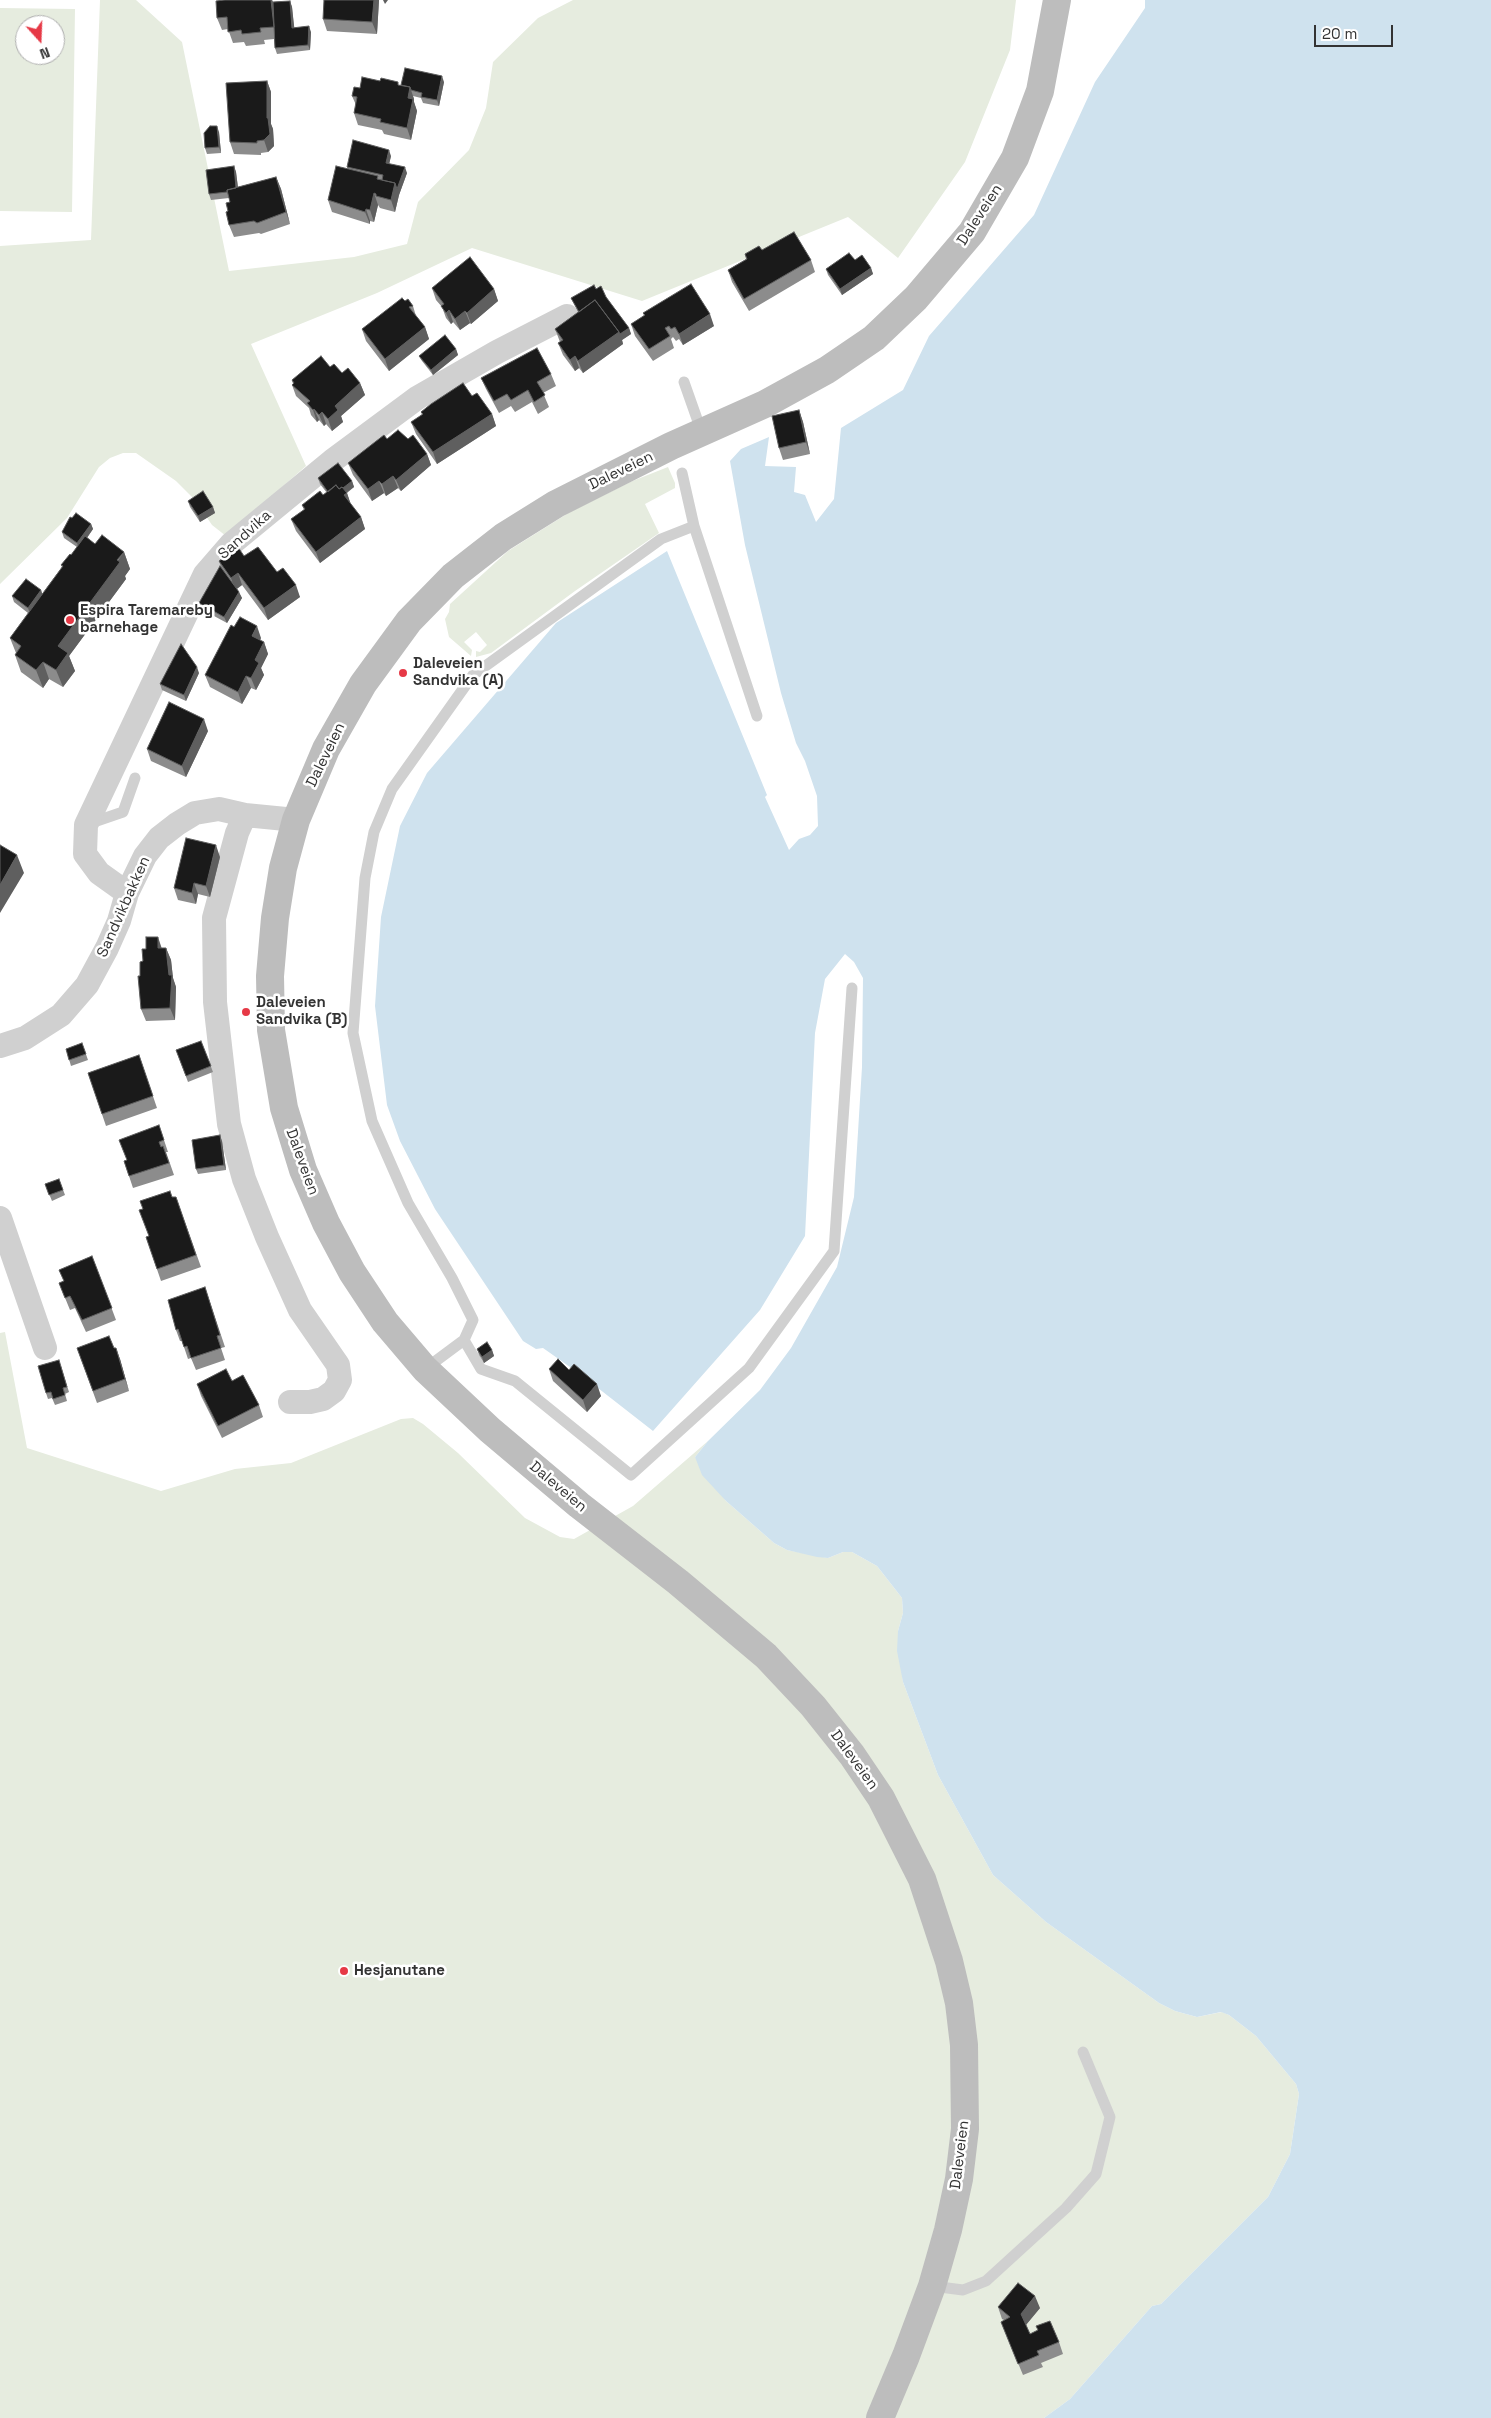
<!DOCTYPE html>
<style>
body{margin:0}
#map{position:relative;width:1491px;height:2418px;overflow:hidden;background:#fff;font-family:"Space Grotesk",sans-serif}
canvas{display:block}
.north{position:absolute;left:15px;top:15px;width:50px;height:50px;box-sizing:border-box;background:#fff;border:1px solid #adadad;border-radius:50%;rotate:160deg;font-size:14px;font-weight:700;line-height:20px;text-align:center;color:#333}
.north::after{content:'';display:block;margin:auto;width:18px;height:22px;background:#e63946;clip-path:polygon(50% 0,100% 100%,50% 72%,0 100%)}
.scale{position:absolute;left:1314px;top:25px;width:79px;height:22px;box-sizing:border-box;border:2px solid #333;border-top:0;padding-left:6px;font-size:15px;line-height:18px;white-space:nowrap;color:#333;-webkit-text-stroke:4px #fff;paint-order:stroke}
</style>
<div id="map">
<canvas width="1491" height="2418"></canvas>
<div class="north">N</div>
<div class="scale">20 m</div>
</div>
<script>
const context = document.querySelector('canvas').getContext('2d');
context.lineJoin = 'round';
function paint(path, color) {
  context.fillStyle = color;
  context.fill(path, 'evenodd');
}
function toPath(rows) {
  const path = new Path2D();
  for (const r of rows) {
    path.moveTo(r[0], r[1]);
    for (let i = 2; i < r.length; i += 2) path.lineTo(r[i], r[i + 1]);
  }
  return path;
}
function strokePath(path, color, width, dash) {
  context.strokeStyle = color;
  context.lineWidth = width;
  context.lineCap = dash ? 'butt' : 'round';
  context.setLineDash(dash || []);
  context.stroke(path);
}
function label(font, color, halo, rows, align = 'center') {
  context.font = font + ' "Space Grotesk",sans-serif';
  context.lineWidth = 5;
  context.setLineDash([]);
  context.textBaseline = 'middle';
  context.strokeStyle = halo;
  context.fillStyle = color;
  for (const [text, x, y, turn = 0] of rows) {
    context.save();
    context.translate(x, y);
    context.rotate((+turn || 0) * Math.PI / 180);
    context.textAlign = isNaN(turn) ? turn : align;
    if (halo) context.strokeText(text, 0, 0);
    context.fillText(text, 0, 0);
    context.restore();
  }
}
paint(toPath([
 [100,0,136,0,182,42,229,271,354,257,407,244,418,202,469,150,486,108,493,62,538,18,573,0,1016,0,1010,50,965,162,898,258,848,217,642,301,472,248,377,293,251,344,306,466,226,536,212,525,195,500,176,481,136,453,123,453,110,458,99,467,67,518,0,584,0,246,91,240],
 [0,8,75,9,72,212,0,211],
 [25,25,55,25,55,55,25,55],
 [668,467,675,483,675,488,645,504,659,533,575,591,491,653,476,657,476,651,480,652,487,645,476,632,464,642,472,650,471,656,449,637,445,619,449,612,450,604,508,551,570,512,630,482],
 [5,1332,27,1448,161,1491,235,1469,291,1463,401,1419,413,1418,423,1424,458,1453,525,1518,560,1537,574,1539,633,1506,708,1441,695,1457,726,1501,774,1543,787,1550,828,1558,843,1552,852,1552,877,1566,902,1598,903,1613,898,1631,903,1682,938,1775,993,1875,1046,1922,1159,2003,1175,2011,1197,2017,1222,2012,1229,2015,1256,2036,1296,2084,1299,2094,1290,2154,1268,2197,1161,2304,1152,2306,1070,2399,1044,2418,0,2418,0,1333]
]), '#e6ecdf');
paint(toPath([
 [1145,0,1491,0,1491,2418,1044,2418,1070,2399,1152,2306,1161,2304,1268,2197,1290,2154,1299,2094,1296,2084,1256,2036,1229,2015,1221,2012,1197,2017,1175,2011,1159,2003,1046,1922,993,1875,938,1775,903,1682,897,1651,898,1631,903,1613,902,1598,877,1566,852,1552,843,1552,828,1558,817,1557,787,1550,774,1543,726,1501,702,1475,695,1457,708,1441,760,1390,791,1348,837,1267,854,1197,862,1067,863,978,854,962,845,954,825,979,815,1033,805,1236,760,1310,653,1431,580,1374,543,1348,536,1349,523,1341,435,1209,400,1141,387,1105,375,1006,381,917,400,826,427,773,556,623,667,551,767,795,765,797,789,850,799,839,810,835,818,826,817,796,805,761,796,743,781,693,745,545,730,461,741,449,769,437,765,466,796,467,794,492,805,495,816,522,834,499,841,428,903,390,929,336,1034,215,1095,82,1145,8]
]), '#cfe2ee');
strokePath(toPath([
 [684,382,702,433],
 [682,473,694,526,757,716],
 [88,824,123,812,135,778],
 [464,1340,481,1369,515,1381,631,1475,749,1368,834,1251,852,988],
 [425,1369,464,1340,473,1320,452,1278,408,1203,372,1121,353,1033,365,878,374,832,392,789,473,675,661,539,694,526],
 [932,2286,963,2290,986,2281,1066,2208,1096,2174,1110,2117,1083,2052]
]), '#d0d0d0', 11);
strokePath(toPath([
 [245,815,237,833,214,918,215,1002,229,1124,244,1179,267,1237,300,1310,338,1365,340,1380,334,1391,323,1399,310,1402,290,1402],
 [127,893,99,873,85,854,86,825,205,574,231,544,332,461,417,398,497,352,567,316],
 [0,1046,25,1038,61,1015,87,985,107,948,119,921,127,893,145,856,159,838,177,824,195,813,219,809,245,815,296,820],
 [0,1218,45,1348]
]), '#d0d0d0', 24);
strokePath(toPath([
 [880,2418,906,2356,932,2286,948,2230,959,2179,965,2129,964,2045,959,2003,949,1961,922,1879,881,1798,852,1755,813,1706,766,1656,678,1582,579,1505,490,1430,425,1369,385,1322,352,1272,326,1223,303,1170,284,1108,271,1030,270,976,275,918,283,868,296,820,326,749,363,684,409,621,453,576,503,537,556,504,671,446,765,404,827,370,874,338,916,298,972,232,1015,158,1040,91,1057,0]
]), '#bdbdbd', 28);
paint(toPath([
 [224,0,272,0,273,2,290,1,292,7,294,28,311,32,310,50,277,54,275,48,274,39,264,40,265,44,246,46,244,42,233,43,228,29,222,30,217,18],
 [379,0,377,34,327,31,323,19],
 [267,81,271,92,271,124,273,129,274,146,268,152,261,153,261,155,234,154,230,142],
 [444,82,439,106,423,103,421,98,413,96,414,99,414,102,417,111,411,140,384,134,382,130,358,125,354,113,356,105,352,96,360,88],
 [219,132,221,153,207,154,205,148],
 [391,156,389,164,407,173,399,195,395,212,380,208,378,205,374,222,370,221,370,224,332,212,328,200,348,169,347,167],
 [234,166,236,172,238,187,276,177,281,189,290,224,261,234,259,233,234,237,229,225,228,211,230,202,229,198,211,200,209,194],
 [762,250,811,260,815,272,749,311,732,282,728,270,746,259,745,254],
 [855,260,871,268,873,274,842,295,828,275,826,269],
 [432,288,494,289,498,301,471,324,470,323,460,330,453,322,451,324,446,318,442,307,436,300],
 [606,297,629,328,631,334,622,340,623,344,583,373,579,368,575,371,563,355,558,343,560,342,555,329,578,312,571,298],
 [405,301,413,306,416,316,425,327,429,339,389,371,366,341,362,329],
 [643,313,714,326,683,345,679,339,676,341,673,337,671,339,674,348,653,361,635,336,631,324,644,316],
 [456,349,458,355,433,375,422,361,419,356],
 [330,367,360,383,365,395,341,416,343,422,332,431,326,424,324,426,319,420,317,422,311,415,309,408,296,396,292,385,293,384,292,380],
 [551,374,556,386,543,393,549,407,538,414,532,402,515,412,511,406,499,413,486,389,481,378],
 [472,396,492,414,496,426,437,464,416,434,411,422,422,415,421,412],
 [799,410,803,422,810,454,783,460,779,448],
 [387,439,408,439,427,454,431,465,401,491,398,488,386,496,384,493,372,501,353,475,348,463],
 [318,478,352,481,354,487,347,493,351,505,361,517,365,529,320,563,296,531,291,519,304,510,302,505,323,495,327,493,320,484],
 [188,501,213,507,215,513,200,522,190,507],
 [72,518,91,524,93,529,87,538,95,544,124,552,130,569,125,576,126,579,69,656,75,671,63,687,49,679,43,688,21,672,15,655,16,653,10,638,28,613,14,602,12,596,41,590,42,594,62,567,61,565,71,555,77,547,64,538,62,532],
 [244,556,277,572,300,597,268,620,242,585,237,589,242,598,227,623,201,609,199,603,221,567,219,561],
 [261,638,260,641,264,642,268,654,261,668,264,675,256,690,251,688,242,704,210,687,205,675],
 [199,673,186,701,162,690,160,684],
 [208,731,186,777,151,761,147,749],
 [220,857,210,897,198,894,196,904,178,900,174,888],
 [162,948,166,948,171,960,173,978,176,987,175,1020,146,1021,141,1009,143,961],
 [201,1041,213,1072,188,1082,176,1050],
 [82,1043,88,1060,71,1066,66,1049],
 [139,1055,157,1108,106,1126,88,1073],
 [159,1125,168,1152,166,1152,174,1175,133,1188,124,1161,127,1160],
 [222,1141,226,1170,198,1174,196,1169],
 [59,1179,65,1195,52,1201,45,1184],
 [172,1197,176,1197,201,1267,161,1281,146,1237,149,1236],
 [92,1256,116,1320,86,1332,75,1308,70,1310,59,1283,64,1281,59,1270],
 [205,1287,225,1347,221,1348,225,1360,196,1370,191,1358,188,1359,182,1341,180,1341,176,1330],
 [77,1348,114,1348,120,1359,129,1391,97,1403],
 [477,1349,492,1350,494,1356,484,1363,479,1355],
 [61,1366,69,1392,65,1394,67,1401,55,1405,52,1398,48,1399,46,1393],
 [549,1369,569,1370,601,1396,587,1412,553,1381],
 [232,1381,259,1405,263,1417,222,1438,201,1396,197,1384],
 [998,2307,1040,2308,1026,2325,1030,2334,1059,2342,1063,2354,1041,2363,1043,2367,1023,2375,1001,2322,1004,2320,1002,2319]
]), '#8c8c8c');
paint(toPath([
 [271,0,272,0,275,6,274,27],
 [374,0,379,0,377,34,372,22],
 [383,0,388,0,385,4],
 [290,1,292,7,295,34,292,28],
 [309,26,311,32,310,50,308,45],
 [442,76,444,82,439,106,437,100],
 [267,81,271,92,271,124,273,129,274,146,268,152,264,140,267,118],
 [410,87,414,99,414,102,417,111,411,140,407,128,408,98],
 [217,126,219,132,221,153,219,147],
 [389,150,391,156,388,169,386,163],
 [234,166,236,172,239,197,237,191],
 [405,167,407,173,399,195,395,212,391,200,395,183],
 [276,177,281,189,290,224,286,212],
 [374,193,378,205,374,222,370,210],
 [366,209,370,221,370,224,365,212],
 [871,268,873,274,842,295,840,289],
 [494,289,498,301,471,324,467,313],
 [449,310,453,322,451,324,446,313],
 [465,311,470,323,460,330,455,319],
 [710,314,714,326,683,345,679,334],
 [425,327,429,339,389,371,385,359],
 [629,328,631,334,622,340,623,344,583,373,578,361,619,332],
 [456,349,458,355,433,375,431,370],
 [575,356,579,368,575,371,570,360],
 [360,383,365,395,341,416,343,422,332,431,328,419,335,406],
 [314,409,319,420,317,422,313,410],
 [799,410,803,422,810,454,806,442],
 [322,412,326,424,324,426,319,415],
 [492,414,496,426,437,464,433,452],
 [427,454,431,465,401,491,396,480],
 [393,476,398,488,386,496,382,484],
 [352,481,354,487,334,502,332,496],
 [379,481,384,493,372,501,368,489],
 [347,493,351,505,344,495],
 [213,507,215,513,200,522,198,516],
 [361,517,365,529,320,563,316,552],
 [91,524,93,529,79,549,77,543],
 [124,552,130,569,125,576,126,579,69,656,75,671,63,687,56,670,58,646],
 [238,573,242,585,235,590,231,578],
 [296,585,300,597,268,620,264,608],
 [41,590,43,596,30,614,28,608],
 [239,592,242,598,227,623,224,617],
 [257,626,261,638,256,648,252,636],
 [264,642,268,654,261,668,264,675,256,690,251,678,255,660],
 [43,662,49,679,43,688,36,670],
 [197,667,199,673,186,701,184,695],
 [246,676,251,688,242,704,238,692],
 [204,719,208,731,186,777,182,766],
 [216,845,220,857,210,897,206,886],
 [17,855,24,873,0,913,0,885],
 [194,883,198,894,196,904,192,893],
 [158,937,162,949,158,948],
 [166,948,171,960,173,978,176,987,175,1020,170,1008,169,975],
 [220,1135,222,1141,226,1170,224,1165],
 [116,1348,120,1359,129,1391,125,1379],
 [492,1350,494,1356,484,1363,482,1357],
 [597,1384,601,1396,587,1412,583,1400],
 [1035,2296,1040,2308,1025,2326,1021,2314]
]), '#5f5f5f');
const building = toPath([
 [224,0,271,0,274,27,260,28,261,32,242,34,241,30,228,32,227,17,217,18,216,1,224,0],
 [324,0,374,0,372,22,323,19,324,0],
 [290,1,292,28,309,26,308,45,275,48,273,2,290,1],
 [405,68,442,76,437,100,421,97,422,93,411,90,410,87,401,85,405,68],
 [362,77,380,81,381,78,398,82,398,85,410,87,408,98,413,99,407,128,380,122,381,119,354,113,357,97,352,96,354,87,360,88,362,77],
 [267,81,267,118,268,118,270,134,264,140,257,141,257,143,230,142,226,83,267,81],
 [210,126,217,126,219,147,205,148,204,133,210,126],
 [353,140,389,150,386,163,405,167,397,189,395,183,382,180,383,175,347,167,353,140],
 [234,166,236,188,227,190,227,192,209,194,206,170,234,166],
 [336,166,378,176,377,179,395,183,391,200,376,196,376,194,374,193,370,210,366,209,365,212,328,200,336,166],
 [276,177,286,212,257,223,254,221,229,225,226,212,228,211,226,203,230,202,227,190,276,177],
 [794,232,811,260,744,299,728,270,747,259,745,254,759,246,762,250,794,232],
 [849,253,855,260,862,255,871,268,840,289,826,269,849,253],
 [470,257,494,289,467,313,465,311,455,319,449,310,446,313,441,306,444,304,432,288,470,257],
 [691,284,710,314,679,334,675,327,671,329,669,326,665,328,670,336,649,349,631,324,645,315,643,313,691,284],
 [594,285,596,289,601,286,606,297,629,328,620,334,619,332,595,300,579,312,571,298,594,285],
 [402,298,405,301,408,299,413,306,409,307,425,327,385,359,362,329,402,298],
 [595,300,619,332,578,361,575,356,570,360,558,343,563,340,555,329,595,300],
 [445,335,456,349,431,370,419,356,445,335],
 [537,348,551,374,537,382,545,395,534,402,528,390,511,400,507,394,494,401,481,378,537,348],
 [321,356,330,367,334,364,342,373,348,368,360,383,335,406,338,410,328,419,322,412,319,415,314,409,313,410,307,403,310,401,292,385,294,383,292,380,321,356],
 [463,383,472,396,477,393,492,414,433,452,411,422,423,414,421,412,431,404,463,383],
 [799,410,806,442,779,448,772,416,799,410],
 [398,430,408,439,413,435,427,454,396,480,393,476,382,484,379,481,368,489,348,463,384,435,387,439,398,430],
 [338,463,352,481,343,488,342,487,339,489,336,485,328,492,318,478,338,463],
 [336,485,339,489,342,487,347,493,344,495,361,517,316,552,291,519,305,509,302,505,320,491,323,495,336,485],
 [203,491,213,507,198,516,188,501,203,491],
 [76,513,91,524,77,543,62,532,70,517,72,518,76,513],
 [102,535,124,552,117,560,120,562,58,646,68,653,56,670,43,662,36,670,15,655,21,646,10,638,63,566,61,565,70,554,71,555,85,536,95,544,102,535],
 [238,547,244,556,258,547,277,572,283,568,296,585,264,608,238,573,231,578,219,561,238,547],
 [220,566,239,592,224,617,199,603,220,566],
 [26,579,41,590,28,608,12,596,26,579],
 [240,617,257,626,252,636,264,642,255,660,259,663,251,678,246,676,238,692,205,675,231,625,234,627,240,617],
 [181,644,197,667,184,695,160,684,181,644],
 [169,702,204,719,182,766,147,749,169,702],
 [186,838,216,845,206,886,194,883,192,893,174,888,186,838],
 [0,845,17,855,0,885,0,845],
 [146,937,158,937,158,948,166,948,169,975,172,975,170,1008,141,1009,138,976,140,976,140,962,143,961,142,949,146,949,146,937],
 [201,1041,211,1066,186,1076,176,1050,201,1041],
 [82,1043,86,1054,69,1060,66,1049,82,1043],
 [139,1055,153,1096,102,1114,88,1073,139,1055],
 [159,1125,164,1140,159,1142,161,1147,163,1146,169,1163,129,1176,124,1161,127,1160,119,1140,159,1125],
 [220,1135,224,1165,196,1169,192,1140,220,1135],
 [59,1179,63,1190,49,1195,45,1184,59,1179],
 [170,1191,172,1197,176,1197,196,1255,157,1269,146,1237,149,1236,139,1210,143,1209,140,1201,170,1191],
 [92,1256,112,1308,82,1320,70,1296,65,1298,59,1283,64,1281,59,1270,92,1256],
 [205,1287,220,1335,217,1336,221,1348,191,1358,187,1346,184,1347,178,1329,176,1330,168,1300,205,1287],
 [109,1336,114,1348,116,1348,125,1379,93,1391,77,1348,109,1336],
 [487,1342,492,1350,482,1357,477,1349,487,1342],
 [558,1359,569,1370,574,1364,597,1384,583,1400,549,1369,558,1359],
 [59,1360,67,1387,63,1388,65,1395,53,1399,51,1392,46,1393,38,1366,59,1360],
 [226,1369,232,1381,243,1375,259,1405,218,1426,197,1384,226,1369],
 [1018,2283,1035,2296,1021,2314,1030,2334,1038,2330,1036,2326,1050,2321,1059,2342,1037,2351,1039,2355,1018,2364,1001,2322,1010,2317,998,2307,1018,2283]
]);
paint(building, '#1a1a1a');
strokePath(building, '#5f5f5f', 1);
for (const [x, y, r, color] of [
 [70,620,5,"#e63946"],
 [403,673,5,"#e63946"],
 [246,1012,5,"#e63946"],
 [344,1971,5,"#e63946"]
]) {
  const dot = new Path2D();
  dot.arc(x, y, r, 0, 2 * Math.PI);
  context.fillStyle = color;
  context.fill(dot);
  strokePath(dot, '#fff', 2);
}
label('15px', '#333', '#fff', [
 ["Daleveien",980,215,-57],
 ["Daleveien",621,471,-26],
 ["Sandvika",245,535,-42],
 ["Daleveien",326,755,-64],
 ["Sandvikbakken",124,907,-66],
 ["Daleveien",302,1162,70],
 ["Daleveien",558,1487,40],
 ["Daleveien",854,1760,54],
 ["Daleveien",960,2155,-83]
]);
label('bold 15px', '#333', '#fff', [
 ["Espira Taremareby",80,611],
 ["barnehage",80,628],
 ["Daleveien",413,664],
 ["Sandvika (A)",413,681],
 ["Daleveien",256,1003],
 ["Sandvika (B)",256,1020],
 ["Hesjanutane",354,1971]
], 'left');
</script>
